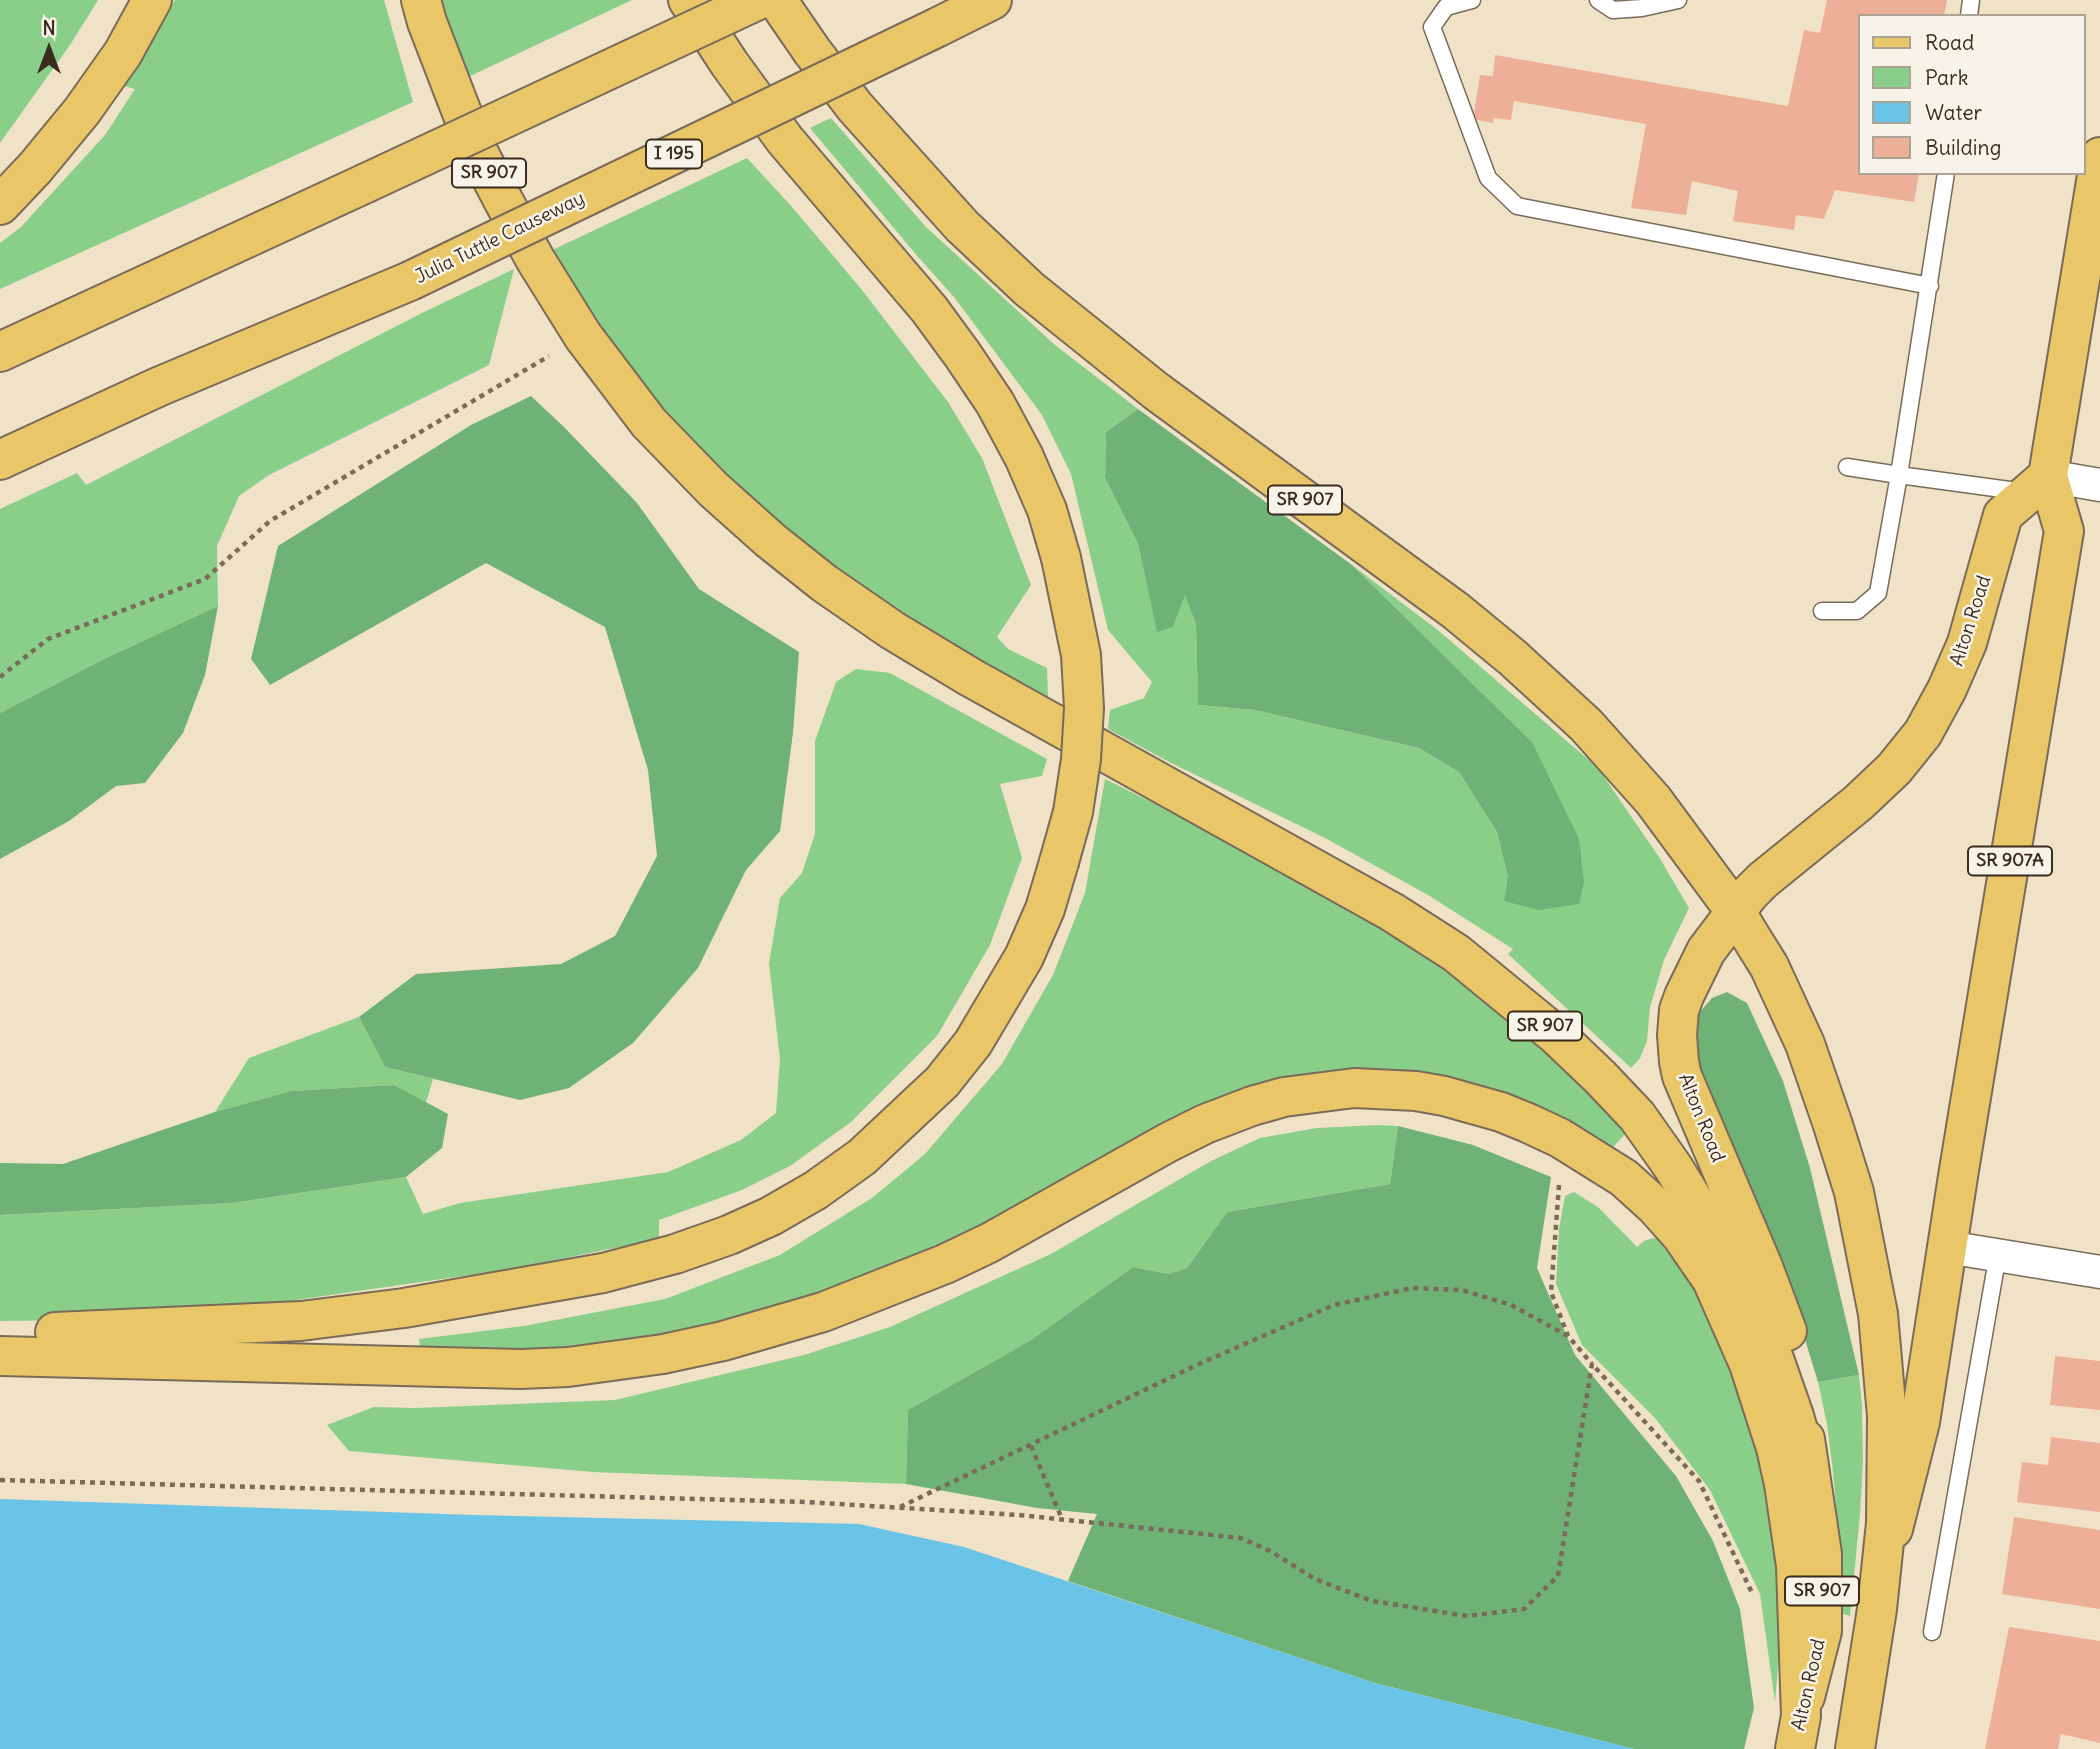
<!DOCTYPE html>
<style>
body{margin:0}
#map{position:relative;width:2100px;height:1749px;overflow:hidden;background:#f0e2c6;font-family:Delius,sans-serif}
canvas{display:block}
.legend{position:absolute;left:1858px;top:14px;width:228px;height:161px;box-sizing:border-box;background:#f7f3e8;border:2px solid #aca397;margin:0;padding:9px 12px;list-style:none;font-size:21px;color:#3b2a1e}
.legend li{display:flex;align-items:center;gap:14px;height:35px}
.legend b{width:35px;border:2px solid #aca397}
.north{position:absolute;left:14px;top:14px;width:70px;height:70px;-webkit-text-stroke:5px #f7f3e8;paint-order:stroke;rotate:0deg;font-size:19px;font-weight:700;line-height:28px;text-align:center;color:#3b2a1e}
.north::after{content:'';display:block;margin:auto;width:24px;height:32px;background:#3b2a1e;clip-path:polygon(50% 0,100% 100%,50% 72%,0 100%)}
</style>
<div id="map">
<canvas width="2100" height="1749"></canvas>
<ul class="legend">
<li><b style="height:9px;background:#e9c769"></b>Road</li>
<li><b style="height:19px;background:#89cf89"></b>Park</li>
<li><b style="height:19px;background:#6ac4e8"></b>Water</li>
<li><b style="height:19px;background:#edaf98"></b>Building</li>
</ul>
<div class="north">N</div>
</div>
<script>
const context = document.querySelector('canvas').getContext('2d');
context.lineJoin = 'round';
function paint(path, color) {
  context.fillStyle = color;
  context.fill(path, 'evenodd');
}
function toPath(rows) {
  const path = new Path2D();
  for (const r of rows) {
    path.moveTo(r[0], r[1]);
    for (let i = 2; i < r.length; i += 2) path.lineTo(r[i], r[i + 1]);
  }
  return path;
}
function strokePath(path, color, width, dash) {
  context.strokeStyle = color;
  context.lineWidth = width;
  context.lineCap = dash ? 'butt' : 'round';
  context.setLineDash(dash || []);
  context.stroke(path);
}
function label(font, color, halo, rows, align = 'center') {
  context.font = font + ' Delius,sans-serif';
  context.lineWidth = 5;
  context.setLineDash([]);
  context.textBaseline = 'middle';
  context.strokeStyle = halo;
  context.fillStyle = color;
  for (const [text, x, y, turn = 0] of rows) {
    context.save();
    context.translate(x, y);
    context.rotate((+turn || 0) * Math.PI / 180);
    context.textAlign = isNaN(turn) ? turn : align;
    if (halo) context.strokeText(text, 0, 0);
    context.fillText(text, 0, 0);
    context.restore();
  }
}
paint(toPath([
 [0,0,98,0,70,45,0,143],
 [175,0,384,0,413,102,0,289,0,243,21,227,105,135,135,89,124,86],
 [432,0,632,0,466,78],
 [831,118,926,227,1055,345,1138,409,1106,432,1105,478,1138,544,1157,631,1173,627,1185,593,1196,624,1198,705,1255,710,1419,748,1459,772,1497,832,1508,877,1532,742,1352,565,1439,631,1598,768,1659,857,1689,908,1664,960,1650,1007,1647,1041,1640,1058,1631,1068,1508,954,1513,949,1428,895,1325,838,1171,763,1108,729,1110,710,1144,698,1152,682,1108,630,1071,474,1042,415,954,297,919,258,810,128],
 [747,158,793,208,862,290,948,402,982,458,1031,585,997,637,1008,649,1047,668,1048,698,924,634,765,515,674,426,573,303,546,253],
 [514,269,489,365,269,475,239,496,217,546,218,606,104,659,0,713,0,509,77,473,86,485,422,313],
 [856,669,890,673,1047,759,1042,776,1000,784,1022,858,990,945,937,1036,851,1122,790,1166,742,1190,659,1220,659,1239,511,1269,206,1313,78,1320,0,1321,0,1215,232,1203,406,1177,423,1214,460,1203,668,1172,741,1140,776,1113,780,1059,769,963,780,898,802,873,815,834,815,741,836,682],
 [1105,779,1354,903,1508,1013,1628,1131,1613,1147,1553,1114,1344,1076,917,1261,846,1287,686,1333,574,1350,489,1352,420,1349,419,1339,524,1326,665,1299,780,1255,872,1198,925,1154,1002,1064,1053,975,1085,893],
 [359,1017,385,1067,433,1079,426,1103,394,1085,291,1091,215,1112,249,1058],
 [1378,1125,1398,1126,1390,1184,1227,1212,1187,1268,1169,1274,1133,1267,1031,1340,908,1410,906,1484,593,1472,349,1451,327,1425,374,1407,416,1408,615,1400,804,1355,890,1327,1051,1254,1211,1161,1260,1138,1317,1128],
 [1574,1192,1598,1207,1637,1247,1644,1241,1653,1238,1658,1239,1699,1295,1734,1371,1758,1454,1776,1551,1780,1645,1775,1702,1760,1594,1710,1490,1655,1418,1582,1345,1556,1284,1559,1229,1565,1196],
 [1859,1375,1862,1406,1863,1461,1860,1515,1850,1616,1838,1612,1838,1530,1833,1472,1827,1424,1818,1382]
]), '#89cf89');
paint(toPath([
 [531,396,564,427,637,503,699,589,799,652,793,733,780,831,746,870,698,968,633,1043,569,1088,520,1100,385,1067,359,1017,416,974,561,964,615,936,657,856,648,770,605,627,486,563,270,685,251,659,278,546,471,425],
 [1138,409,1352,565,1532,742,1579,839,1584,882,1579,904,1538,910,1504,901,1508,877,1497,832,1459,772,1419,748,1255,710,1198,705,1196,624,1185,595,1173,627,1157,632,1138,544,1105,478,1106,432],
 [218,606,205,675,183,733,145,783,116,786,69,821,0,859,0,713,104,659],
 [1727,992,1747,1003,1783,1081,1810,1168,1859,1375,1818,1382,1794,1303,1702,1088,1695,1048,1698,1014,1712,998],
 [394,1085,448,1114,442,1148,406,1177,232,1203,0,1215,0,1163,63,1164,215,1112,291,1091],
 [1398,1126,1473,1145,1551,1177,1537,1268,1575,1355,1676,1476,1713,1541,1740,1609,1754,1708,1744,1749,1634,1749,1375,1683,1068,1581,1097,1514,1037,1508,906,1484,908,1410,1031,1340,1133,1267,1169,1274,1187,1268,1227,1212,1390,1184]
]), '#6eb275');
paint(toPath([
 [0,1499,475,1515,859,1524,964,1547,1375,1683,1634,1749,0,1749]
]), '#6ac4e8');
paint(toPath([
 [1827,0,1947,0,1944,16,1860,16,1860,173,1919,173,1914,202,1835,190,1824,219,1796,215,1794,230,1733,221,1738,191,1692,181,1686,215,1631,208,1646,124,1514,101,1511,120,1494,118,1493,123,1473,119,1480,75,1493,76,1495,55,1788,106,1804,30,1820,33],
 [2055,1356,2100,1361,2100,1410,2050,1405],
 [2051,1437,2100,1443,2100,1512,2017,1502,2022,1462,2048,1465],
 [2014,1517,2100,1530,2100,1609,2002,1594],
 [2009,1627,2100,1641,2100,1743,2061,1734,2058,1749,1985,1749]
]), '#edaf98');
const lane = toPath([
 [1472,0,1446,7,1432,27,1488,178,1517,206,1930,286],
 [1598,0,1613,10,1642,8,1678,0],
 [1969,16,1971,0],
 [1946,173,1899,475,2024,492],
 [1822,611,1857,611,1878,593,1899,475,1847,467],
 [1932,1632,1998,1254]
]);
const street = toPath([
 [2048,476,2100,485],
 [1947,1247,2100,1272]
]);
const primary = toPath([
 [421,0,427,22,474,144,502,198,535,259,583,336,649,423,713,489,770,540,824,583,892,630,970,677,1392,912,1456,953,1556,1035,1600,1077,1637,1116,1673,1167,1703,1216,1738,1278,1773,1356,1794,1416,1808,1465],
 [1787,1331,1763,1267,1682,1076,1679,1062,1677,1035,1679,1010,1684,996,1706,951,1749,894,1763,880,1858,803,1894,769,1923,733,1947,689,1967,643,2003,515,2048,476],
 [1805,1439,1822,1554,1822,1631,1805,1697],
 [1893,1529,1920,1422,1959,1170,2064,531,2048,476,2100,157]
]);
const highway = toPath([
 [688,0,729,63,785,140,929,309,962,354,995,403,1024,457,1047,510,1061,558],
 [777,0,812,51,855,107,962,226,1029,289,1156,391,1456,611,1513,658,1586,725,1653,800,1735,911,1754,942,1769,966,1805,1044,1833,1125,1854,1192,1878,1314,1887,1416,1886,1523,1877,1609,1855,1749],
 [938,27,992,0],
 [0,205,35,168,82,111,123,53,152,0],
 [0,352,364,184],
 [0,460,158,387,410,281],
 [55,1332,301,1321,404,1308,603,1273,675,1254,729,1235,771,1216,816,1190,862,1157,942,1082,973,1043,1024,957,1045,909,1059,862],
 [0,1356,521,1369,568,1367,663,1354,723,1341,823,1312,945,1264,989,1243,1167,1143,1205,1124,1252,1106,1284,1097,1354,1088,1416,1091,1444,1096,1501,1112,1528,1123,1560,1138,1624,1178,1656,1207,1681,1235,1712,1280,1749,1364,1776,1448,1784,1484,1796,1566,1801,1716,1795,1749]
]);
strokePath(lane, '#7a6a59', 19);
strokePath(street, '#7a6a59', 35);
strokePath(primary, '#7a6a59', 42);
strokePath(highway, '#7a6a59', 42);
strokePath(toPath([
 [0,677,48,639,205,579,270,521,549,356],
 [1559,1185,1551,1292,1568,1336],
 [1031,1446,1062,1519],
 [0,1480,806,1502,1019,1515,1241,1538,1270,1551,1315,1579,1372,1601,1467,1616,1524,1609,1558,1576,1592,1364,1699,1481,1753,1595],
 [900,1507,1199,1364,1334,1305,1412,1288,1462,1290,1511,1305,1568,1336,1592,1364]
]), '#7a6a59', 4.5, [5, 5]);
strokePath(lane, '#fff', 16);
strokePath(street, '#fff', 32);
strokePath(primary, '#e9c769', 38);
strokePath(highway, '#e9c769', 38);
const highwayBridge = toPath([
 [364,184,758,0],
 [410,281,938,27],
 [1059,862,1073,812,1081,759,1084,708,1081,655,1061,558]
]);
strokePath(highwayBridge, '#7a6a59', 42, []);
strokePath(highwayBridge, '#e9c769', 38);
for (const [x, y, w] of [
 [674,154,56],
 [489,173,74],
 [1305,500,74],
 [2010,861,84],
 [1545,1026,74],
 [1822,1591,74]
]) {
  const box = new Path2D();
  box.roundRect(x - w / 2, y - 14.5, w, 29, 5);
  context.fillStyle = '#f7f3e8';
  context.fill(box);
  strokePath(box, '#3b2a1e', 2);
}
label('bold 18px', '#3b2a1e', null, [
 ["I 195",674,154],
 ["SR 907",489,173],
 ["SR 907",1305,500],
 ["SR 907A",2010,861],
 ["SR 907",1545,1026],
 ["SR 907",1822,1591]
]);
label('19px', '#3b2a1e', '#f7f3e8', [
 ["Julia Tuttle Causeway",500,238,-26],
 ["Alton Road",1971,621,-72],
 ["Alton Road",1701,1118,68],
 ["Alton Road",1809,1685,-77]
]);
</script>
